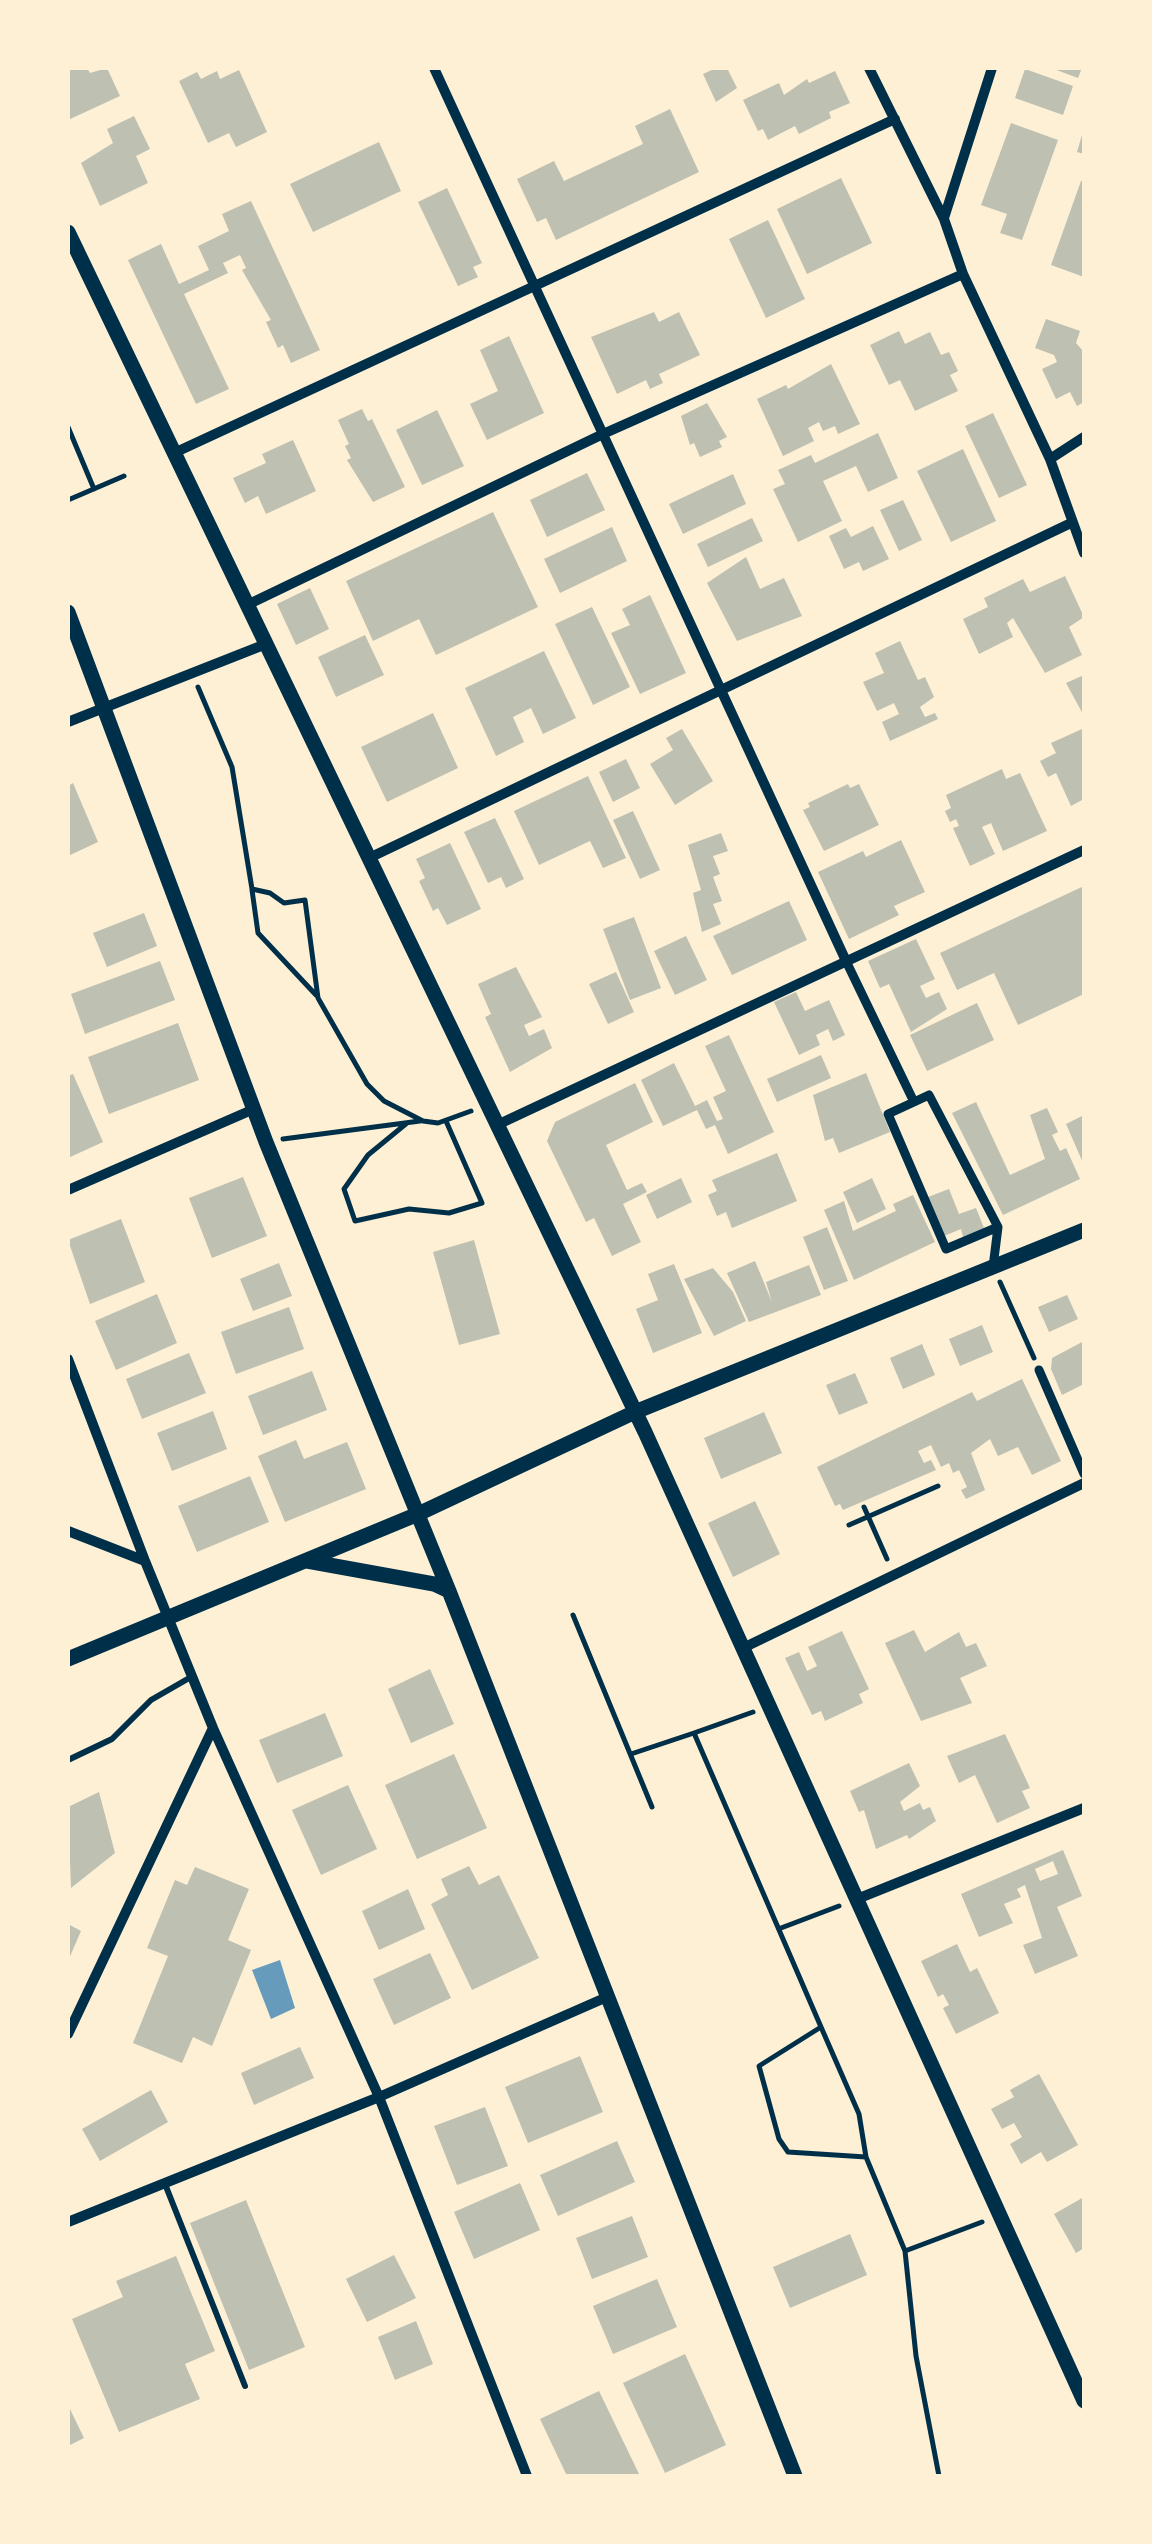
<!DOCTYPE html>
<style>
body{margin:0}
#map{position:relative;width:1152px;height:2544px;overflow:hidden;background:#fdf0d5;font-family:Arial,sans-serif}
canvas{display:block}
.frame{position:absolute;inset:0;border:70px solid #fdf0d5;pointer-events:none}
</style>
<div id="map">
<canvas width="1152" height="2544"></canvas>
<div class="frame"></div>
</div>
<script>
const context = document.querySelector('canvas').getContext('2d');
context.lineJoin = 'round';
function paint(path, color) {
  context.fillStyle = color;
  context.fill(path, 'evenodd');
}
function toPath(rows) {
  const path = new Path2D();
  for (const r of rows) {
    path.moveTo(r[0], r[1]);
    for (let i = 2; i < r.length; i += 2) path.lineTo(r[i], r[i + 1]);
  }
  return path;
}
function strokePath(path, color, width, dash) {
  context.strokeStyle = color;
  context.lineWidth = width;
  context.lineCap = dash ? 'butt' : 'round';
  context.setLineDash(dash || []);
  context.stroke(path);
}
paint(toPath([
 [280,1960,295,2008,271,2019,252,1970]
]), '#669bbc');
paint(toPath([
 [68,68,87,68,90,73,107,68,120,96,68,120],
 [716,68,727,68,737,88,716,102,703,74],
 [1051,68,1082,68,1078,78],
 [1025,69,1073,86,1063,115,1015,98],
 [239,70,267,132,236,147,229,133,208,143,179,81,197,72,201,79,217,71,220,79],
 [835,71,850,103,829,112,831,118,799,134,795,126,768,140,763,129,758,131,743,100,779,83,784,95,807,79,809,83],
 [670,109,699,172,556,240,546,218,537,222,517,179,554,161,564,181,643,144,635,126],
 [134,116,150,149,136,156,148,183,100,206,81,163,113,143,107,129],
 [1011,123,1058,140,1022,240,1000,233,1007,214,981,205],
 [1084,128,1084,154,1077,152],
 [379,142,401,191,313,232,290,184],
 [841,178,872,243,807,274,777,209],
 [1081,181,1084,182,1084,277,1051,265],
 [447,188,482,263,473,267,478,277,458,286,418,202],
 [251,201,320,350,291,363,283,345,278,348,266,322,271,320,242,270,246,268,240,255,223,263,228,273,184,294,229,389,196,404,128,260,161,244,179,284,209,270,198,246,229,231,222,214],
 [768,220,805,299,766,318,729,239],
 [654,312,659,322,679,312,700,355,659,374,663,383,650,389,646,380,617,394,591,337],
 [1046,319,1080,331,1076,343,1084,352,1084,402,1077,406,1070,392,1056,399,1042,369,1057,362,1054,355,1035,348],
 [899,331,905,344,930,332,941,355,949,352,958,371,950,375,958,391,915,411,900,380,889,385,870,345],
 [509,336,544,413,487,440,470,404,498,391,480,350],
 [831,364,860,424,838,434,835,426,823,431,819,422,808,428,814,441,783,456,757,399,786,385,788,389],
 [707,403,727,437,719,441,722,447,700,457,694,443,690,445,681,416],
 [362,409,368,421,372,419,405,487,373,502,347,460,351,458,345,446,349,444,338,420],
 [437,410,464,466,422,485,396,430],
 [993,413,1027,485,999,498,965,426],
 [878,433,898,478,868,492,856,466,823,481,842,521,798,542,773,489,785,484,778,470,811,455,815,463],
 [293,440,316,491,266,514,258,496,245,503,233,478,266,463,262,454],
 [963,449,996,521,951,542,917,471],
 [587,473,605,510,547,537,530,500],
 [733,474,746,504,683,534,669,504],
 [903,500,922,540,899,551,880,510],
 [493,512,538,607,436,655,419,619,373,641,346,581],
 [752,518,763,541,708,567,697,544],
 [873,526,889,559,863,571,859,562,844,569,829,536,846,528,851,537],
 [612,527,627,561,560,593,544,559],
 [746,557,760,589,784,578,802,616,737,641,707,583],
 [1065,576,1084,617,1069,627,1082,655,1045,673,1013,618,1007,623,1013,637,979,654,963,619,988,607,984,598,1023,579,1030,592],
 [310,588,329,629,296,645,277,604],
 [650,595,686,673,640,694,611,633,630,625,622,609],
 [592,607,630,687,593,705,555,624],
 [365,635,384,675,336,697,318,657],
 [900,641,918,680,925,677,934,697,920,707,925,717,935,713,938,719,890,741,882,722,899,714,894,703,877,711,863,682,884,673,875,653],
 [544,651,576,718,543,734,531,708,513,717,524,742,496,756,465,688],
 [1084,675,1084,716,1066,683],
 [433,713,458,768,387,802,361,747],
 [682,729,713,781,675,805,650,764,673,750,666,738],
 [1082,729,1084,799,1071,806,1056,773,1048,777,1040,761,1056,753,1051,743],
 [626,759,640,788,613,802,599,772],
 [1002,769,1006,779,1020,773,1047,831,1003,851,991,823,982,827,995,854,970,866,953,828,959,826,956,819,950,822,945,811,951,808,946,795],
 [588,776,626,858,603,868,590,841,539,865,514,811],
 [73,783,98,842,68,856,68,786],
 [848,784,850,788,859,784,879,825,824,851,803,810,810,807,808,803],
 [633,811,660,870,640,879,613,820],
 [495,818,524,879,506,888,501,877,488,883,464,832],
 [721,833,728,851,713,856,720,874,713,877,722,901,713,904,721,924,702,932,693,893,701,890,688,845],
 [901,840,925,892,894,906,899,915,849,939,818,872,863,851,866,857],
 [450,843,481,909,447,925,438,908,433,911,419,881,425,878,416,859],
 [1084,886,1084,994,1018,1025,994,973,957,990,940,953],
 [789,901,807,940,732,975,713,936],
 [144,913,157,946,107,967,93,933],
 [634,917,661,988,630,1000,603,929],
 [686,936,707,980,675,995,654,951],
 [916,939,935,979,920,986,926,998,939,992,947,1009,911,1032,889,984,880,988,868,961],
 [160,961,175,1000,85,1034,71,994],
 [516,967,542,1017,524,1025,529,1036,544,1029,552,1048,510,1072,485,1017,491,1014,478,984],
 [616,972,634,1012,608,1024,589,984],
 [796,992,805,1011,829,1000,845,1035,833,1041,828,1029,816,1035,820,1045,799,1055,774,1002],
 [977,1003,994,1040,927,1071,910,1035],
 [178,1023,199,1080,109,1114,88,1057],
 [729,1035,774,1132,728,1154,715,1125,706,1129,697,1110,663,1126,641,1080,674,1063,695,1106,707,1100,717,1121,723,1119,713,1097,726,1091,705,1046],
 [821,1055,831,1078,777,1102,767,1079],
 [866,1073,890,1132,839,1153,833,1138,825,1141,813,1095],
 [73,1074,103,1142,68,1158,68,1076],
 [635,1083,653,1122,606,1145,627,1190,642,1183,647,1192,623,1204,641,1242,612,1256,594,1218,586,1222,547,1141,555,1122],
 [976,1102,1010,1175,1045,1159,1030,1115,1047,1108,1058,1132,1052,1135,1060,1151,1066,1148,1080,1179,1003,1215,952,1113],
 [1084,1115,1084,1165,1066,1124],
 [777,1153,797,1201,732,1228,726,1212,717,1216,708,1195,717,1191,712,1180],
 [243,1177,267,1236,212,1258,189,1198],
 [681,1178,692,1202,657,1219,646,1195],
 [872,1178,886,1209,857,1223,843,1192],
 [949,1189,959,1214,976,1208,984,1228,963,1237,961,1229,944,1236,928,1197],
 [913,1195,935,1242,854,1280,824,1210,844,1201,853,1231,896,1211,893,1204],
 [121,1219,145,1282,90,1304,68,1240],
 [827,1227,848,1281,824,1290,803,1237],
 [474,1240,500,1334,459,1345,433,1252],
 [755,1261,772,1302,766,1282,809,1265,821,1295,749,1322,727,1273],
 [279,1263,292,1296,253,1311,240,1279],
 [674,1264,702,1333,653,1353,636,1309,658,1300,648,1274],
 [713,1268,733,1292,746,1321,714,1336,684,1279],
 [157,1294,177,1343,116,1370,95,1321],
 [1067,1295,1078,1319,1049,1332,1038,1307],
 [289,1307,304,1349,236,1374,221,1332],
 [982,1325,993,1352,960,1366,949,1339],
 [1084,1341,1084,1384,1062,1395,1051,1369,1052,1358],
 [922,1344,935,1375,903,1389,890,1358],
 [189,1353,206,1393,142,1419,126,1379],
 [312,1371,327,1410,263,1435,248,1396],
 [855,1373,868,1403,839,1415,826,1385],
 [1022,1379,1061,1461,1032,1475,1018,1447,998,1456,990,1439,971,1453,985,1490,966,1499,961,1490,967,1487,959,1470,953,1473,949,1463,941,1467,931,1445,918,1451,924,1463,931,1460,936,1470,843,1510,840,1504,835,1506,817,1467,972,1392,977,1401],
 [213,1411,227,1449,172,1471,157,1433],
 [764,1412,782,1453,721,1479,704,1438],
 [296,1440,304,1459,347,1442,366,1489,285,1522,258,1456],
 [250,1476,269,1522,197,1552,178,1506],
 [755,1501,780,1554,733,1577,708,1523],
 [914,1630,925,1652,959,1632,966,1647,976,1643,987,1666,960,1678,972,1703,921,1721,885,1643],
 [842,1631,869,1689,859,1694,863,1703,825,1721,821,1711,812,1715,785,1658,799,1652,807,1671,817,1666,808,1647],
 [430,1669,454,1724,411,1743,388,1689],
 [325,1713,343,1756,277,1783,259,1740],
 [1005,1734,1030,1788,1022,1791,1030,1808,997,1823,975,1775,959,1783,947,1756],
 [454,1754,487,1828,417,1859,385,1785],
 [909,1763,920,1786,900,1802,904,1811,920,1803,923,1810,930,1807,936,1821,909,1839,907,1835,876,1849,864,1810,859,1812,850,1791],
 [348,1785,377,1849,321,1875,292,1810],
 [99,1792,115,1853,71,1888,68,1807],
 [1063,1850,1082,1896,1057,1907,1078,1956,1035,1974,1023,1945,1042,1938,1025,1885,1017,1889,1021,1897,1004,1904,1013,1923,979,1937,961,1894],
 [1053,1861,1058,1874,1040,1881,1035,1869],
 [469,1866,479,1885,499,1875,539,1958,472,1990,431,1904,448,1895,441,1879],
 [195,1867,249,1889,228,1940,251,1950,212,2046,193,2037,182,2063,133,2043,168,1956,147,1948,175,1880,187,1885],
 [408,1889,425,1929,379,1950,362,1911],
 [68,1924,81,1931,68,1961],
 [957,1944,970,1972,977,1968,999,2013,956,2034,943,2008,949,2005,943,1994,938,1997,921,1961],
 [430,1953,451,1998,394,2025,373,1979],
 [300,2047,314,2078,254,2105,241,2073],
 [580,2056,603,2112,528,2143,505,2087],
 [1039,2074,1078,2145,1047,2162,1041,2152,1021,2164,1010,2144,1022,2137,1014,2123,1002,2129,991,2109,1014,2097,1010,2090],
 [151,2090,168,2122,100,2161,82,2129],
 [485,2107,508,2166,457,2185,434,2126],
 [617,2141,635,2182,558,2216,540,2175],
 [520,2183,540,2230,474,2259,454,2212],
 [1084,2197,1084,2248,1076,2253,1054,2214],
 [246,2200,305,2347,249,2370,190,2223],
 [632,2216,648,2257,592,2279,576,2238],
 [850,2234,867,2275,790,2308,773,2267],
 [394,2255,416,2298,367,2322,346,2279],
 [176,2256,215,2351,185,2364,200,2399,119,2432,72,2319,123,2297,116,2281],
 [657,2279,677,2327,613,2354,593,2306],
 [416,2321,433,2364,395,2380,378,2337],
 [685,2354,726,2445,665,2473,623,2383],
 [599,2391,640,2476,567,2476,540,2419],
 [68,2405,84,2438,68,2446]
]), '#bec0b2');
strokePath(toPath([
 [68,427,94,489],
 [68,500,124,476],
 [198,687,232,767,252,889,270,893,284,903,305,900,318,998,367,1084,384,1101,423,1121,438,1123,471,1111],
 [252,890,258,933,316,995],
 [407,1123,368,1155,344,1189,355,1221,409,1209,449,1213,482,1203,446,1121],
 [283,1139,420,1121],
 [1000,1282,1034,1358],
 [864,1507,887,1559],
 [849,1525,938,1486],
 [573,1615,652,1807],
 [694,1733,753,1712],
 [631,1754,694,1733,821,2027],
 [781,1928,839,1906],
 [866,2157,788,2152,779,2139,759,2066,821,2027,859,2114,866,2157,905,2251,916,2356,939,2476],
 [905,2251,982,2222]
]), '#003049', 5);
strokePath(toPath([
 [68,1760,112,1739,151,1700,191,1677],
 [165,2184,245,2386]
]), '#003049', 6);
strokePath(toPath([
 [846,961,914,1102,929,1095,998,1227,993,1267],
 [914,1102,888,1114,946,1249,998,1227],
 [1039,1370,1084,1474]
]), '#003049', 9);
strokePath(toPath([
 [434,68,846,961],
 [869,68,944,219,963,274,1050,459,1084,553],
 [944,218,992,68],
 [174,453,895,119],
 [1050,459,1084,437],
 [247,605,603,434,963,274],
 [68,722,266,644],
 [369,858,1071,523],
 [497,1125,1084,850],
 [68,1190,254,1109],
 [68,1359,145,1561],
 [68,1531,145,1561,213,1728,379,2097,527,2476],
 [743,1648,1084,1483],
 [857,1899,1084,1808],
 [68,2034,213,1728],
 [68,2222,379,2097,607,1997]
]), '#003049', 10);
strokePath(toPath([
 [68,232,645,1432,1084,2401],
 [68,612,266,1142,449,1591,795,2476],
 [307,1561,434,1584,449,1591],
 [68,1659,418,1514,635,1412,1084,1230]
]), '#003049', 15);
</script>
